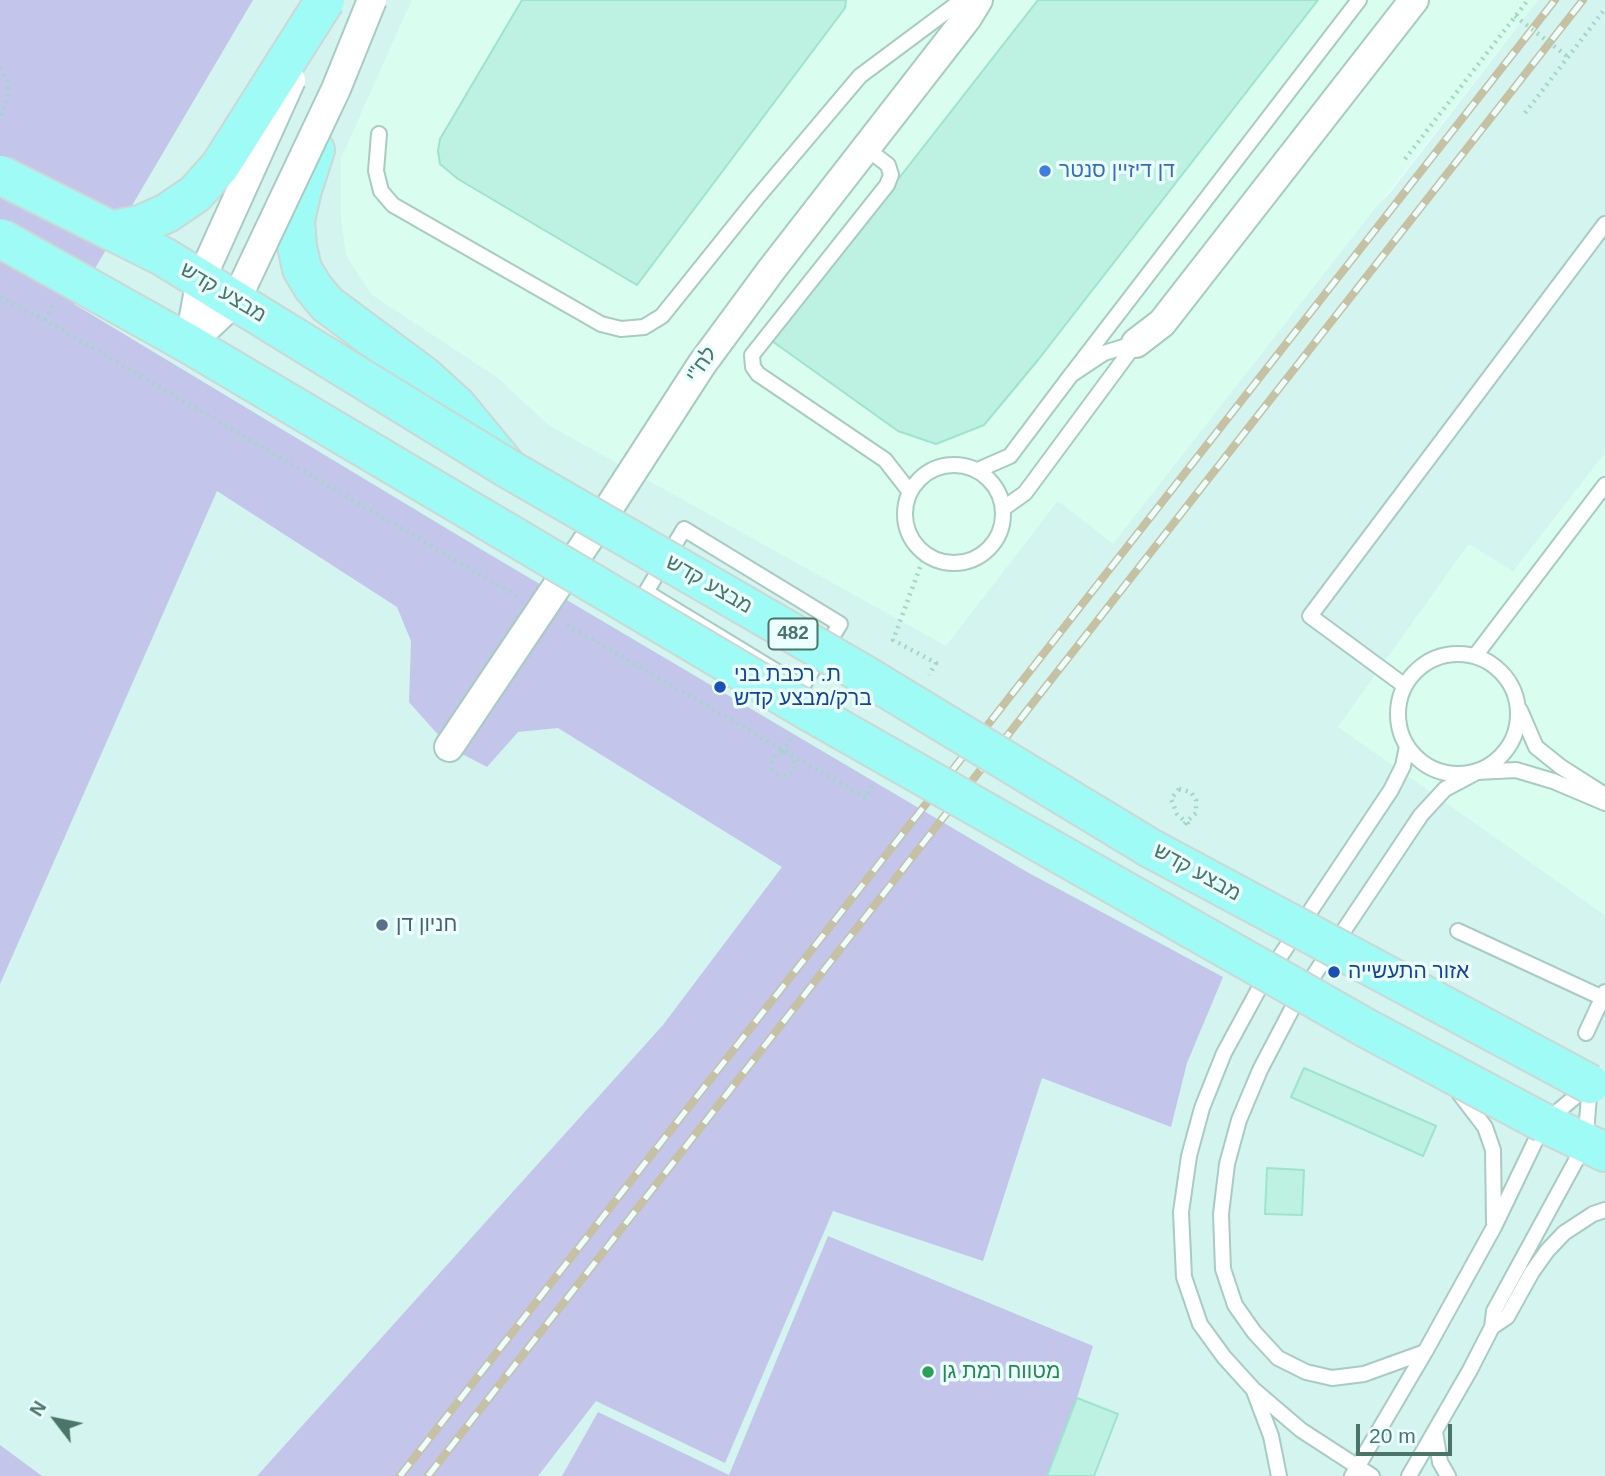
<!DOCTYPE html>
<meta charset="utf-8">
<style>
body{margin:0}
#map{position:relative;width:1605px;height:1476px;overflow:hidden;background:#e5fcfb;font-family:Helvetica,sans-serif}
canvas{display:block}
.north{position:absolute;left:21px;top:1385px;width:70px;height:70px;-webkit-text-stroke:5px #ebfffe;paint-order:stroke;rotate:302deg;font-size:19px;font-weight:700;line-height:28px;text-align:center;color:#4a7567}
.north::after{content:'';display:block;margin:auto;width:24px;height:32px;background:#4a7567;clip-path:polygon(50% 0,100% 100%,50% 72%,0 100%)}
.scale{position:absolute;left:1356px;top:1424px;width:96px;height:32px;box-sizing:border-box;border:4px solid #4a7567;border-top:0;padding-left:9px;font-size:21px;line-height:24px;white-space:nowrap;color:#4a7567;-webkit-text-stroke:5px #ebfffe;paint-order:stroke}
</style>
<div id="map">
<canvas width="1605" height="1476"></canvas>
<div class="north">N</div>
<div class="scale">20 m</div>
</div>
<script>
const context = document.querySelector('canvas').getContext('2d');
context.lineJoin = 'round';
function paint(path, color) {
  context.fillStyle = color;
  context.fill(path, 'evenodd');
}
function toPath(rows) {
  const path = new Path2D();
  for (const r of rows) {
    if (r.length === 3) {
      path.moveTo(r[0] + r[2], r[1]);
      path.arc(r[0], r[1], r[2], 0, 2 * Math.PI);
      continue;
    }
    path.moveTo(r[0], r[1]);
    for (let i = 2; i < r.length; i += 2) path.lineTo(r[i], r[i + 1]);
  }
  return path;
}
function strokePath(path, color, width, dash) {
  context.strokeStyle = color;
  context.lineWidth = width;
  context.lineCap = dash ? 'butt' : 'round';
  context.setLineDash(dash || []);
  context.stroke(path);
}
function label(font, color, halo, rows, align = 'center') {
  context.font = font + ' Helvetica,"Noto Sans Hebrew",sans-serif';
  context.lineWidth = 7;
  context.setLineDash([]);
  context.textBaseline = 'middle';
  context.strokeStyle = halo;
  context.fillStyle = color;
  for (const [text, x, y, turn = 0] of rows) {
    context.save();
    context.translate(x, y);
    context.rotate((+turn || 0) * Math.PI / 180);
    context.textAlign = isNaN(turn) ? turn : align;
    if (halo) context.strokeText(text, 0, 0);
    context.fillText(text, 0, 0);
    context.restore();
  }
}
paint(toPath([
 [0,0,412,0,341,159,371,294,497,377,550,426,1058,501,1070,509,1390,193,1538,0,1605,0,1605,453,1513,572,1468,545,1339,726,1605,915,1605,1476,0,1476]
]), '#d3f4ef');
paint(toPath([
 [412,0,1538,0,1113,544,1058,501,946,646,550,426,497,377,371,294,346,256,341,219,341,159],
 [1605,453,1605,915,1338,727,1469,544,1514,572]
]), '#d9fdef');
paint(toPath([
 [0,0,253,0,74,304,489,554,1027,872,1223,977,1187,1063,1171,1127,1042,1078,983,1261,833,1211,725,1463,596,1401,538,1476,257,1476,663,1025,782,867,558,728,518,732,487,767,449,747,409,702,411,641,397,607,217,491,0,984],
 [828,1236,1093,1346,1077,1398,1047,1476,562,1476,598,1412,729,1475],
 [0,1445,42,1476,0,1476]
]), '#c3c6ea');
const building = toPath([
 [522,0,846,0,845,8,637,285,458,179,440,164,438,151,440,139,522,0],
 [1038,0,1318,0,1038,360,984,425,936,444,898,431,772,341,1038,0],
 [1304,1068,1436,1126,1423,1156,1291,1097,1304,1068],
 [1267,1168,1304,1170,1302,1215,1265,1214,1267,1168],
 [1077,1398,1118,1414,1094,1476,1047,1476,1077,1398]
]);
paint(building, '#bdf2e3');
strokePath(building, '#9de4cf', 2);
const lane = toPath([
 [379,134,376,171,381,191,393,205,601,324,621,329,644,327,662,316,756,199,860,76,962,0],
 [866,148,888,165,891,175,887,185,752,355,753,367,758,374,885,460,910,492],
 [1071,375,1359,0],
 [954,514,49],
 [978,470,1010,456,1071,375,1104,353,1136,343],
 [1004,508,1025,493,1136,343],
 [684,529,840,624,802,687,646,592,684,529],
 [1458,714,60],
 [1475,656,1605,485],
 [1405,686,1310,616,1605,224],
 [1520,710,1536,747,1561,767,1605,795],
 [1458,931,1605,999],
 [1586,1033,1605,992],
 [1588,1086,1544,1123,1494,1227,1425,1352,1364,1374,1332,1378,1306,1372,1278,1358,1254,1332,1235,1305,1223,1269,1221,1214,1227,1164,1239,1120,1260,1070,1294,1005,1421,815,1445,789,1477,772,1516,770,1553,781,1605,803],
 [1459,1093,1485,1127,1493,1150,1494,1223],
 [1492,1327,1494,1311,1585,1144,1590,1085],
 [1254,1391,1271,1436,1279,1476],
 [1435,1432,1440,1462,1448,1476],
 [1352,1476,1425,1352],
 [1372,1476,1301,1430,1253,1389,1224,1357,1200,1324,1184,1277,1181,1212,1189,1156,1202,1108,1224,1053,1261,985,1391,790,1403,766,1407,746],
 [1409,1476,1470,1370,1492,1327,1507,1317,1532,1272,1547,1251,1564,1233,1593,1214,1605,1210]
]);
const street = toPath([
 [1136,343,1162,323,1414,0],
 [449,747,594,531,702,364,772,269,967,18,978,0]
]);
const primary = toPath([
 [315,150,302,190,295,220,297,246,302,269,313,287,327,304,424,376,457,406,504,463],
 [1544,1123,1605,1152]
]);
strokePath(lane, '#a8cbc3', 18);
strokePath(street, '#a8cbc3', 32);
strokePath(primary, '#ccd8d4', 42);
strokePath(toPath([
 [0,68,8,82,8,97,0,116],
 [1525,113,1605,9],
 [1405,159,1528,0],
 [0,297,45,320,517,596],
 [45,320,53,306],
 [925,554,893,640,936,663,929,675],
 [567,625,866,798,872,786],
 [782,752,775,756,772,763,773,770,779,775,787,776,793,771,796,764,792,757],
 [1179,789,1171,799,1177,814,1188,824,1188,828]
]), '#a0d7c7', 4.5, [2, 5]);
strokePath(lane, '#fff', 14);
strokePath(street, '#fff', 28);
strokePath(primary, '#9efbf6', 38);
const rail = toPath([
 [400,1476,1555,0],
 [428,1476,1583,0]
]);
strokePath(rail, '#c6c1a3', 8);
strokePath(rail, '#ebfffe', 5, [16]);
const streetBridge = toPath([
 [189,344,236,300,336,89,372,0],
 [189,344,201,279,291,80]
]);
const primaryBridge = toPath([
 [0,175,164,257,507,468,863,674,1150,848,1590,1084],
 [113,230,140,225,167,213,195,194,220,166,325,0],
 [0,238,189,344,810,712,1366,1028,1544,1123]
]);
strokePath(streetBridge, '#a8cbc3', 32, []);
strokePath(primaryBridge, '#ccd8d4', 42, []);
strokePath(toPath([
 [1515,16,1568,57],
 [782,752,791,739],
 [1179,789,1191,792,1196,800,1196,813,1182,826]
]), '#a0d7c7', 4.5, [2, 5]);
strokePath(streetBridge, '#fff', 28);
strokePath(primaryBridge, '#9efbf6', 38);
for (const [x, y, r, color] of [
 [1045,171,7,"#3f7fe0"],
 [720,687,7,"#1a4fb4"],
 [382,925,7,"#5c6f8a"],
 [1334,972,7,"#1a4fb4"],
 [928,1372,7,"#2e9e5b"]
]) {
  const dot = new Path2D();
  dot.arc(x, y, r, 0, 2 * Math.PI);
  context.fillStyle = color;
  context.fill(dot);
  strokePath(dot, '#ebfffe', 2.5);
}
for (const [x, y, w] of [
 [793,634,49]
]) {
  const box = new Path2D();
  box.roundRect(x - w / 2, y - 15.5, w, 31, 5);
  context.fillStyle = '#ebfffe';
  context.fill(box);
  strokePath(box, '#4a7567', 2);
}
label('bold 19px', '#4a7567', null, [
 ["482",793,634]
]);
label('21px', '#366cbe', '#ebfffe', [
 ["דן דיזיין סנטר",1059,171]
], 'left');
label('21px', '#4a7567', '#ebfffe', [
 ["מבצע קדש",223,293,31],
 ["לח\"י",702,365,-55],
 ["מבצע קדש",709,585,30],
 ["מבצע קדש",1197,873,29]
]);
label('21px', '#164399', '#ebfffe', [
 ["ת. רכבת בני",734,675],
 ["ברק/מבצע קדש",734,699],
 ["אזור התעשייה",1348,972]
], 'left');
label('21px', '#4e5e75', '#ebfffe', [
 ["חניון דן",396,925]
], 'left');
label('21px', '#27864d', '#ebfffe', [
 ["מטווח רמת גן",942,1372]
], 'left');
</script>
